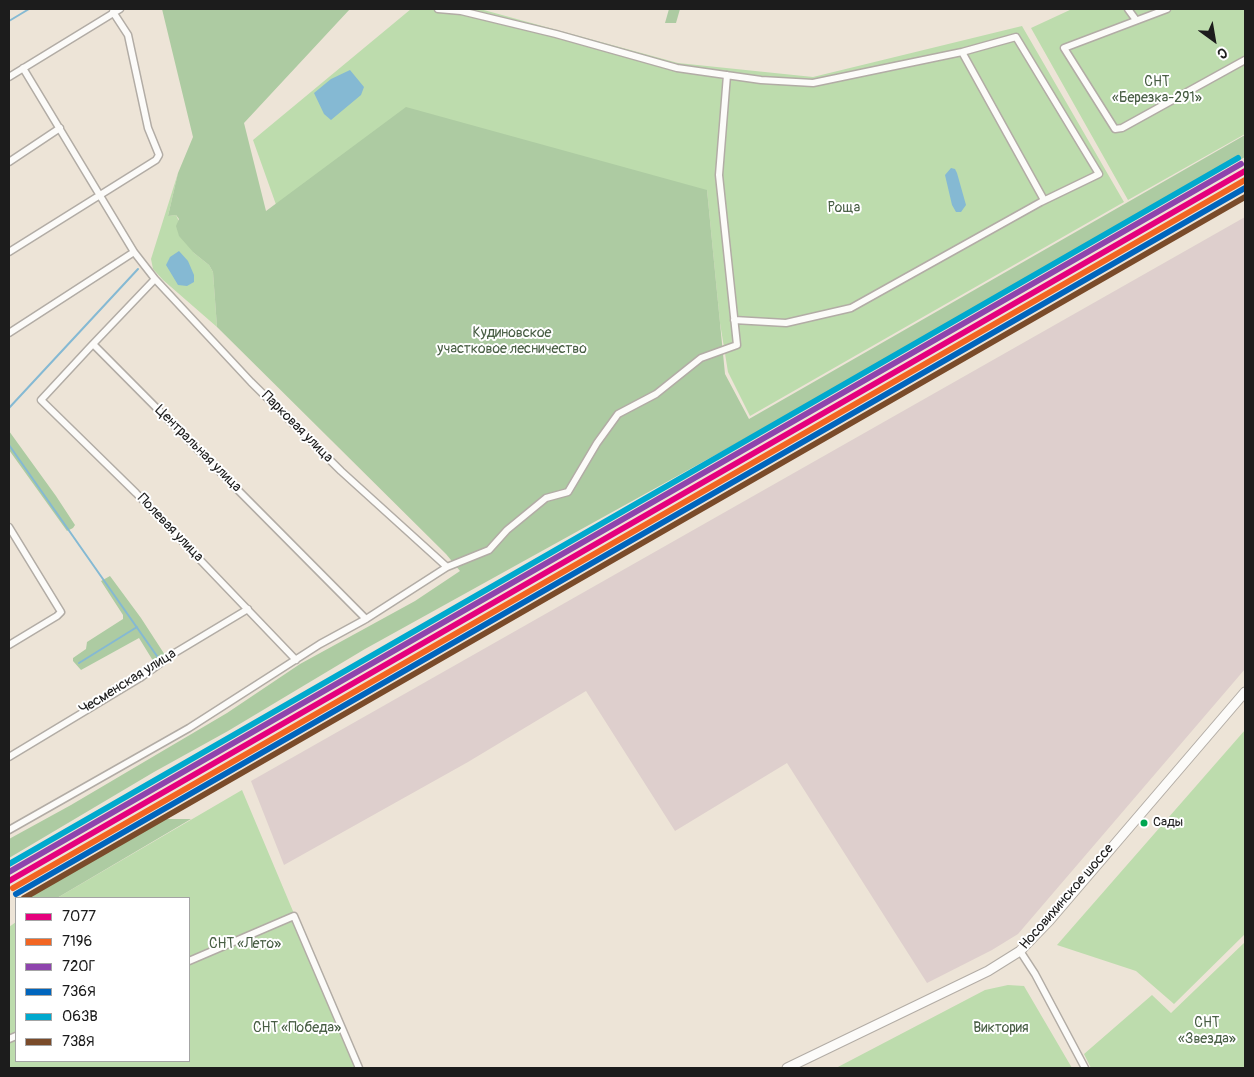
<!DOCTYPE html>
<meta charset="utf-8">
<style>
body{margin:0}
#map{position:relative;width:1254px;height:1077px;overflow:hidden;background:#ede4d7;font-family:Pangolin,sans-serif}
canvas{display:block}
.frame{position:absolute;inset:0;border:10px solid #1c1c1c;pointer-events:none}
.legend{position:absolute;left:15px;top:897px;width:175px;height:165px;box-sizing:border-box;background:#fff;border:1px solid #a4a4a4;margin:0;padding:6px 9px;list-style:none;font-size:15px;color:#1c1c1c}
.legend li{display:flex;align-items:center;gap:10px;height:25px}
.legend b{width:25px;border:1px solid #a4a4a4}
.north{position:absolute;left:1189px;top:15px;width:50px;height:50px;-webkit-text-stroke:4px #fff;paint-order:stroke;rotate:148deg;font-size:14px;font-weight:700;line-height:20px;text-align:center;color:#1c1c1c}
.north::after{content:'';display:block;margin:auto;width:18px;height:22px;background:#1c1c1c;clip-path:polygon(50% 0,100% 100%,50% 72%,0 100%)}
</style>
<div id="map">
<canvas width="1254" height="1077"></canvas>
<div class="frame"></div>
<ul class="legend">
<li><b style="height:6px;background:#e5007d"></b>7077</li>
<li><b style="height:6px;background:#f26522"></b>7196</li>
<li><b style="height:6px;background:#8e44ad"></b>720Г</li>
<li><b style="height:6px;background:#0065bd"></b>736Я</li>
<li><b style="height:6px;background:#00a9ce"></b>063В</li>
<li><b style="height:6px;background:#7a4b2a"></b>738Я</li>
</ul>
<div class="north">С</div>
</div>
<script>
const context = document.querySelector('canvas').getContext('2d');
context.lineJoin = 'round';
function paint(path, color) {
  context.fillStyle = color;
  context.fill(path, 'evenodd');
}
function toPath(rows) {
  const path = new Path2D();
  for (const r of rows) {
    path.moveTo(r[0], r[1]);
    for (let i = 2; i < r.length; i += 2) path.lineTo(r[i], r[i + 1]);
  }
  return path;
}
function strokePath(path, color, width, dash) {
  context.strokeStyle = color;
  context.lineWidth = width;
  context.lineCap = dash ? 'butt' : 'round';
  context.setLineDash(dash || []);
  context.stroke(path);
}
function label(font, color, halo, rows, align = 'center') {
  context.font = font + ' Pangolin,sans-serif';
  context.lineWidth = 4;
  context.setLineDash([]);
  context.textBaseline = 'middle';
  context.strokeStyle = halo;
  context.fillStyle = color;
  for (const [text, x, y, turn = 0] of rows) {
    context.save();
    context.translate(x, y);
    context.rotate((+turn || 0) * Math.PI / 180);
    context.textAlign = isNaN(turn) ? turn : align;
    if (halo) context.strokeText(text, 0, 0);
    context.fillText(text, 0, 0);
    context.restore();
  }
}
paint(toPath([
 [1245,217,1245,669,1018,934,992,950,927,983,787,763,675,831,586,691,468,762,284,865,251,781]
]), '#decfcd');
paint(toPath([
 [411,9,480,9,678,63,813,77,1022,26,1124,202,750,416,728,372,720,323,707,190,279,213,253,140],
 [1072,9,1245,9,1245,134,1128,200,1031,28],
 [178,173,168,216,176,215,194,253,209,265,213,272,217,327,163,280,153,269,151,259],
 [1245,730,1245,934,1174,1004,1136,971,1057,945],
 [242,790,359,1068,9,1068,9,927,16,922,16,1061,189,1061,189,898,57,898],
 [1245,942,1245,1068,1091,1068,1084,1054,1152,995,1171,1013],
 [1008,985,1024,986,1072,1068,836,1068,985,990]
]), '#bddcad');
paint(toPath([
 [162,9,350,9,244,123,266,211,406,107,707,190,725,374,749,419,1245,135,1245,157,755,433,365,649,228,731,154,772,9,858,9,839,71,805,227,713,300,664,415,601,460,571,446,554,217,327,213,272,209,265,194,253,179,236,176,226,179,219,176,215,168,216,178,173,193,137],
 [669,9,680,9,676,23,665,23],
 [9,431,56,496,75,525,73,528,67,531,9,450],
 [110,576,141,618,165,655,155,664,139,638,81,670,73,661,73,658,86,649,87,642,123,619,123,615,101,581],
 [165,819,191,819,57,898,27,898]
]), '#adcba2');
paint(toPath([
 [350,70,364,87,361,95,331,120,324,114,314,93,331,79],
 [951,168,955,169,957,173,966,205,961,212,956,212,952,205,945,175],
 [179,251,188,261,194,275,194,282,187,286,178,285,166,265,170,257]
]), '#85b9d3');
strokePath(toPath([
 [9,21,29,9],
 [9,408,138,269],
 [9,445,159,659],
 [79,663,137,627]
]), '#85b9d3', 2);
const minor = toPath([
 [438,9,461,11,556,34,677,68,761,80,813,83,962,52,1016,37,1099,174,1041,202,851,308,786,323,734,320],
 [1128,9,1136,20],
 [1167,9,1064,48,1115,129,1122,128,1245,60],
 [962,52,1044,200],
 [23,68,134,252,155,279,251,382,341,471,447,567],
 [9,77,120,9],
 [9,162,60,128],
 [9,252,156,160,159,155,148,128,128,35,113,12],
 [155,279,93,344,366,619],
 [9,333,134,252],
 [93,344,41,400,136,493,296,660],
 [9,527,61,612,57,616,9,645],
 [9,757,140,678,173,654,248,609],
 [9,830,189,728,320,644,366,619,447,567,489,550,507,530,546,498,568,492,597,443,618,414,656,394,701,358,737,345,719,175,727,75],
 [1020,951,1035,974,1085,1068],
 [189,961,294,916,359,1068],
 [9,1039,16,1036]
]);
const secondary = toPath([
 [787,1068,988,971,1020,951,1049,921,1245,692]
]);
strokePath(minor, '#b2aca5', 9);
strokePath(secondary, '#b2aca5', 11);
strokePath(minor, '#fcfbf9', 6);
strokePath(secondary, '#fcfbf9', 9);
strokePath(toPath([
 [9,881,1245,171]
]), '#e5007d', 6);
strokePath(toPath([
 [13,888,1245,180]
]), '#f26522', 6);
strokePath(toPath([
 [9,872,1241,164]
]), '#8e44ad', 6);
strokePath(toPath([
 [16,894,1245,188]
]), '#0065bd', 6);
strokePath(toPath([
 [9,864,1238,158]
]), '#00a9ce', 6);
strokePath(toPath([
 [24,898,1245,197]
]), '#7a4b2a', 6);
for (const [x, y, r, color] of [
 [1144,823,4.5,"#00a651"]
]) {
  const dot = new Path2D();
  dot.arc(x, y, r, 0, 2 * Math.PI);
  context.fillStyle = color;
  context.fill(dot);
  strokePath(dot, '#fff', 2);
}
label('13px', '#1c1c1c', '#fff', [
 ["Сады",1153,823]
], 'left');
label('14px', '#475d43', '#fff', [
 ["СНТ",1157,82],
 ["«Березка-291»",1157,98],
 ["Роща",844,208],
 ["Кудиновское",512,333],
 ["участковое лесничество",512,349],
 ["СНТ «Лето»",245,944],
 ["СНТ",1207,1023],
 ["«Звезда»",1207,1039],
 ["СНТ «Победа»",297,1028],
 ["Виктория",1001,1028]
]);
label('14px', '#1c1c1c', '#fff', [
 ["Парковая улица",297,427,45],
 ["Центральная улица",198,449,45],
 ["Полевая улица",170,528,46],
 ["Чесменская улица",128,682,-32],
 ["Носовихинское шоссе",1067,897,-49]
]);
</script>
